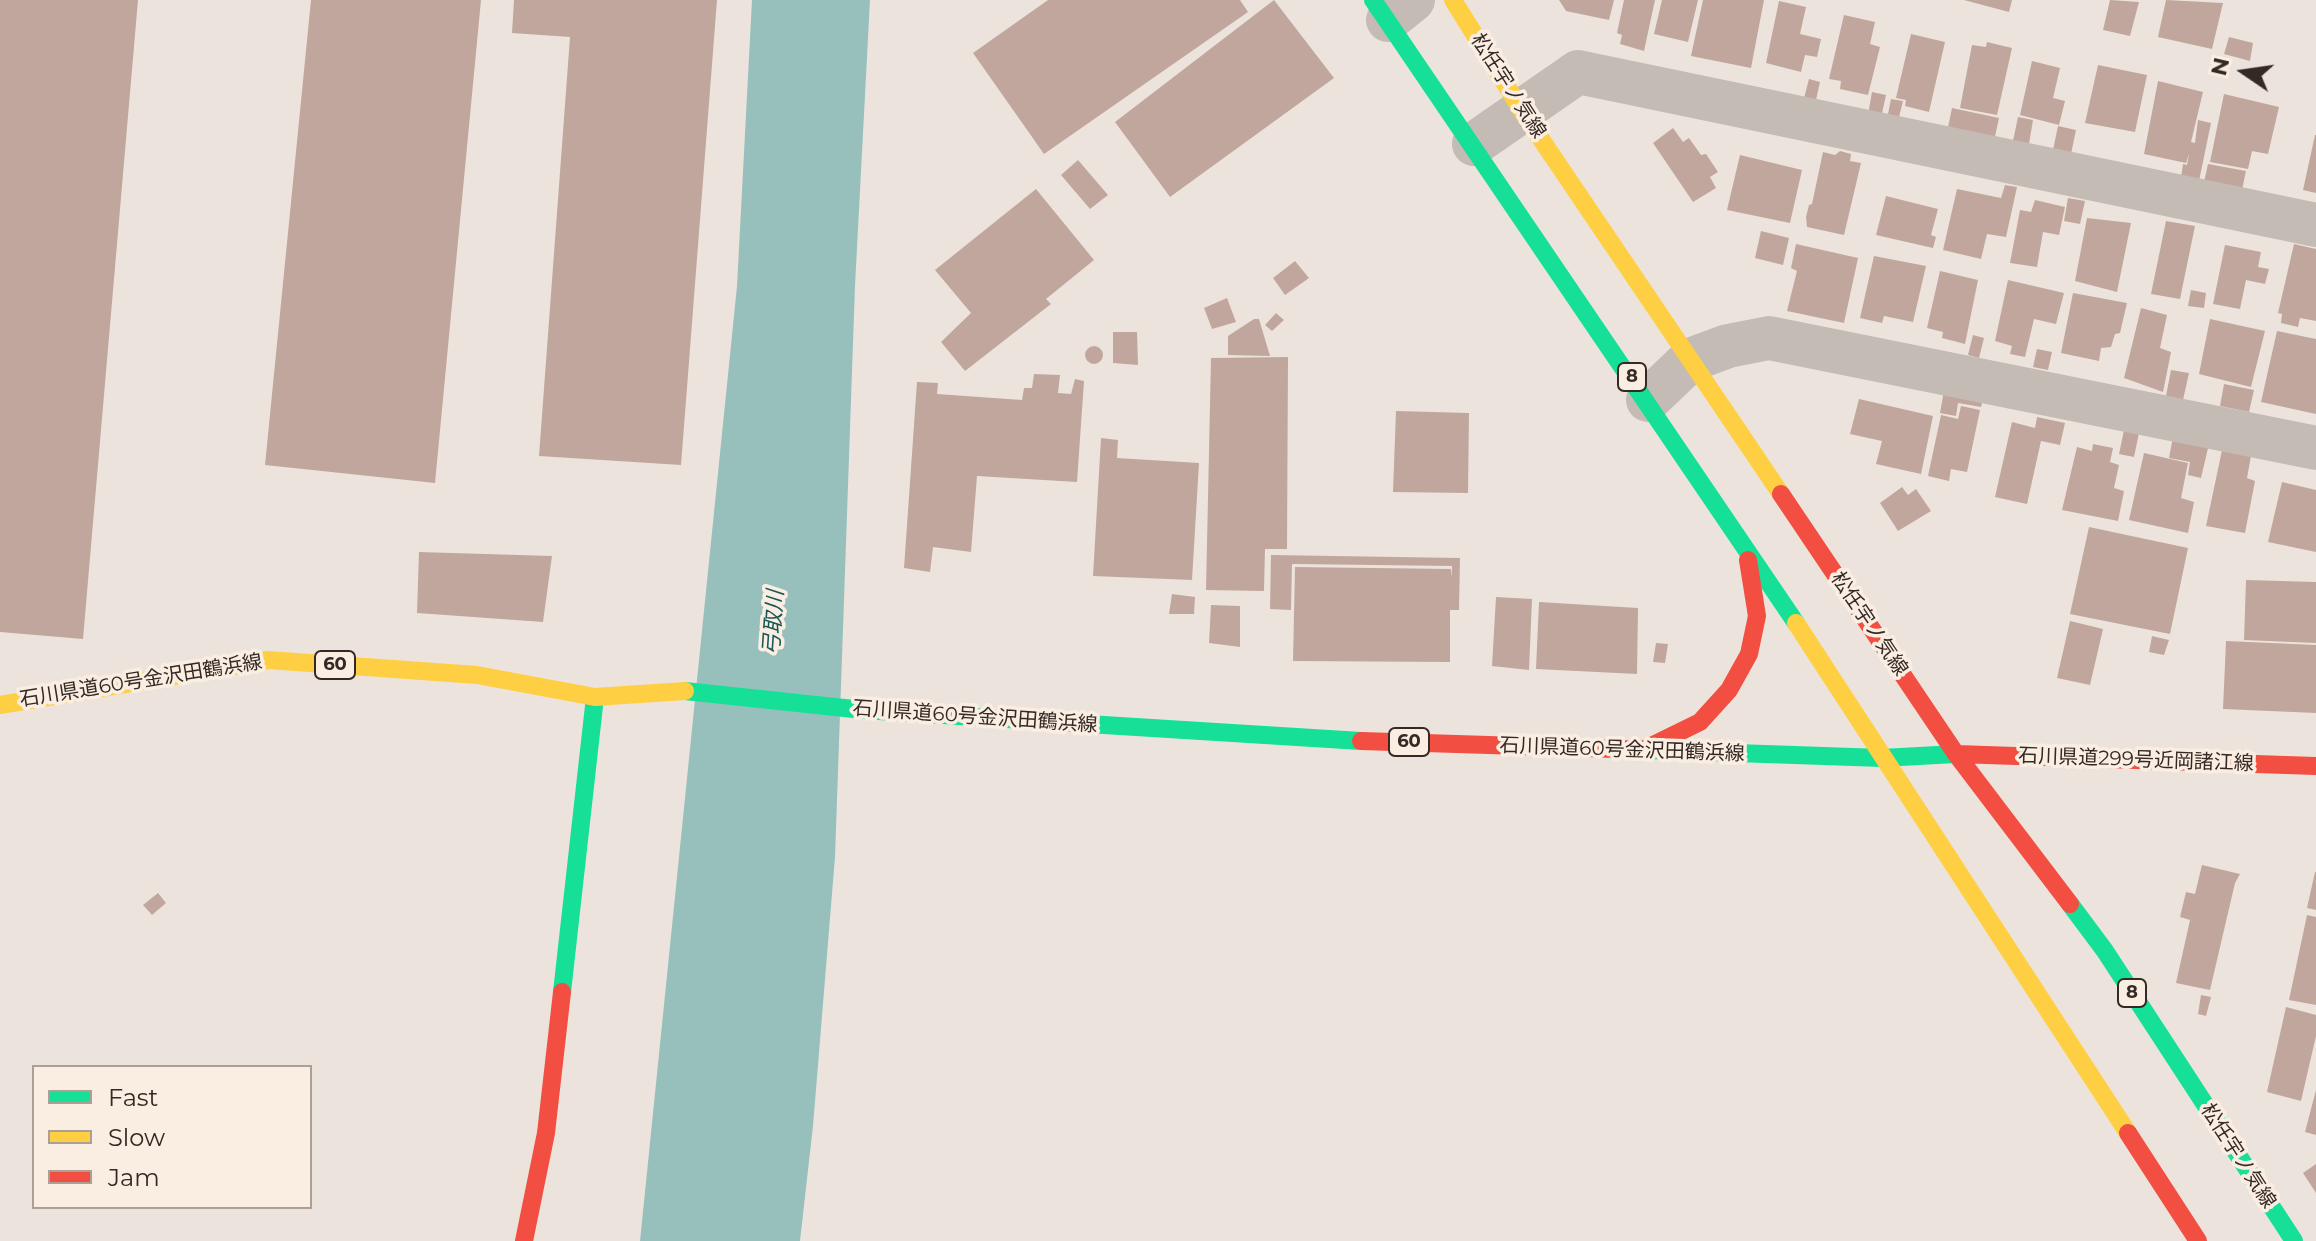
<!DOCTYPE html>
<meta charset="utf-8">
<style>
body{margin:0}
#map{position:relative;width:2316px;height:1241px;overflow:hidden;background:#ece4dc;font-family:Montserrat,sans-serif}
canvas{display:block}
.legend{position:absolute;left:32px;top:1065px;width:280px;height:144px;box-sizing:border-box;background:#faeee2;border:2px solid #ab9f96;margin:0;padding:10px 14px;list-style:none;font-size:24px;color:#342925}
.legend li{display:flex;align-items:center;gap:16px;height:40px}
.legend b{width:40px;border:2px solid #ab9f96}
.north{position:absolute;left:2204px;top:32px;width:80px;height:80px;-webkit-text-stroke:6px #faeee2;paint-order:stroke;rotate:283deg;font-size:22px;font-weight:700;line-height:32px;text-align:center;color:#342925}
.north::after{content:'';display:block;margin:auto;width:28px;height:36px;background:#342925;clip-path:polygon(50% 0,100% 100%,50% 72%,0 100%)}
</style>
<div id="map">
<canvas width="2316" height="1241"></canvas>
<ul class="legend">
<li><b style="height:10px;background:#16e098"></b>Fast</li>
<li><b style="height:10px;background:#ffcf43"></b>Slow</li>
<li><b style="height:10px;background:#f24e42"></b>Jam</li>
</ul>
<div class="north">N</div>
</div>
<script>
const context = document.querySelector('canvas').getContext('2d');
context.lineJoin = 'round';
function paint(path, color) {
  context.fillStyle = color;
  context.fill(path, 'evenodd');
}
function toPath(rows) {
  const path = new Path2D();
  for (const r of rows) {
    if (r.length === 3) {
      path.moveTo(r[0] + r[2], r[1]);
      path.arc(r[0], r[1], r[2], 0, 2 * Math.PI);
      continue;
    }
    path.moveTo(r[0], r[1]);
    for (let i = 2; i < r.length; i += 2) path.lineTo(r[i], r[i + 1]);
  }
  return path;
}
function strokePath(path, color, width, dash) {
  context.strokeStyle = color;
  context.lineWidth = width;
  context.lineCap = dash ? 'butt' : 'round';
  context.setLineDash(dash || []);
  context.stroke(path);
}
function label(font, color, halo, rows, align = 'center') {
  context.font = font + ' Montserrat,"Noto Sans JP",sans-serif';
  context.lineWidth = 7;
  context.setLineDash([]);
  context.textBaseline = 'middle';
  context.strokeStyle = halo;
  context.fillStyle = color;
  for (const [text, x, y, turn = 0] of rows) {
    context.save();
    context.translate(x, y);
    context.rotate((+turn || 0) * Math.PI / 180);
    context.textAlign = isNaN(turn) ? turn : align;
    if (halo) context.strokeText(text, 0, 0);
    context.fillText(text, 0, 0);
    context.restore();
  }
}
paint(toPath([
 [752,0,870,0,855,286,835,857,813,1126,800,1241,640,1241,737,286]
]), '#97c0bd');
paint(toPath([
 [0,0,138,0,83,639,0,632],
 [311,0,481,0,435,483,265,465],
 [514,0,717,0,681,465,539,456,570,37,512,33],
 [1048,0,1240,0,1248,12,1044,154,973,53],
 [1274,0,1334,78,1170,197,1115,122],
 [1559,0,1614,0,1609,20,1566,11],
 [1624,0,1655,0,1644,51,1620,44,1622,35,1617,33],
 [1662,0,1698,0,1688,42,1654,34],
 [1703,0,1764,0,1751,68,1691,56],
 [1964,0,2012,0,2009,12],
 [2110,0,2139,2,2130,36,2103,30],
 [2166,0,2223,3,2212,49,2158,37],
 [1779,1,1806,7,1800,34,1821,39,1817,57,1805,55,1801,72,1766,63],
 [1844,15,1875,22,1870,44,1880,47,1868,95,1840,89,1841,81,1829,79],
 [1911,34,1945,42,1929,112,1905,106,1906,100,1896,98],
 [2229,37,2253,43,2250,61,2224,54],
 [1987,42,2012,48,1997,115,1960,108,1972,45,1986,47],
 [2032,61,2060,68,2053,98,2065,101,2059,125,2020,115],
 [2098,65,2147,75,2135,132,2085,123],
 [1809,79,1820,82,1816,100,1804,98],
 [2158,81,2203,92,2191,142,2195,143,2198,120,2211,123,2199,181,2181,178,2183,164,2187,165,2189,154,2186,163,2144,154],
 [1872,92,1886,95,1881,118,1868,115],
 [2224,94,2279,107,2268,154,2252,151,2248,169,2210,162],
 [1891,99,1903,101,1898,121,1887,119],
 [1952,108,1999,118,1994,141,1947,132],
 [2018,117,2033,120,2029,144,2013,141],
 [2058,126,2076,130,2071,154,2053,150],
 [1673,128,1683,142,1689,138,1701,155,1706,154,1718,172,1710,177,1716,188,1693,202,1653,143],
 [2315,135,2316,135,2316,193,2303,190],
 [1840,151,1851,154,1850,161,1861,163,1844,235,1807,227,1806,217,1809,205,1812,204,1823,152,1835,155],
 [1740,155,1802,170,1790,223,1727,210],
 [1078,160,1108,195,1090,209,1061,175],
 [2208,164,2246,171,2242,190,2204,182],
 [2005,185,2017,187,2006,237,1987,234,1981,259,1943,250,1957,189,2001,198],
 [1036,189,1094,260,1046,299,1051,304,965,371,941,342,971,313,935,270],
 [1886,196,1938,209,1931,235,1936,237,1933,248,1876,235],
 [2068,198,2085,201,2080,224,2064,221],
 [2035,200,2065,207,2059,235,2043,232,2037,267,2010,263,2020,210,2031,212],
 [2087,218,2131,223,2117,292,2075,281],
 [2166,221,2195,226,2180,299,2151,294],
 [1761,231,1789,238,1783,265,1755,258],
 [1796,244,1858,258,1844,323,1787,311,1797,271,1791,268],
 [2294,244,2316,249,2316,321,2300,318,2298,327,2281,323,2282,314,2278,313],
 [2225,245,2261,252,2258,267,2269,269,2265,284,2246,280,2240,309,2213,304],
 [1874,256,1926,266,1913,322,1884,316,1882,323,1860,318],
 [1295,261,1309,278,1285,295,1273,278],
 [1940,271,1978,280,1965,344,1942,338,1943,332,1927,328],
 [2008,280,2064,293,2056,324,2034,319,2025,357,2010,354,2012,346,1995,341],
 [2191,290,2206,293,2204,308,2188,306],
 [2073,293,2127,303,2120,333,2115,334,2111,347,2101,348,2099,361,2061,353],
 [1227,298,1236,322,1212,329,1204,308],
 [2141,308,2167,315,2160,348,2171,352,2163,392,2124,378],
 [1276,313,1284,320,1272,331,1265,325],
 [1254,319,1259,319,1270,356,1228,355,1228,336],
 [2210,319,2265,331,2251,387,2199,374],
 [2277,331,2316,339,2316,414,2261,402],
 [1113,332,1137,332,1138,365,1113,363],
 [1973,335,1984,338,1979,358,1968,355],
 [1094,355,9],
 [2037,349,2052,352,2048,370,2033,367],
 [1288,357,1287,549,1265,549,1264,591,1206,590,1211,358],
 [2171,370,2189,373,2183,400,2166,396],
 [1034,374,1060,375,1058,393,1071,394,1075,379,1084,381,1077,482,977,476,971,552,933,547,930,572,904,568,917,382,938,383,937,394,1022,400,1024,388,1032,388],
 [2224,384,2254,390,2249,412,2220,406],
 [1944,391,1983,399,1981,407,1958,403,1956,416,1940,413],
 [1859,399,1933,416,1921,474,1876,464,1882,441,1850,434],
 [1961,406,1980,410,1967,472,1951,469,1949,481,1928,476,1941,415,1958,419],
 [1396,411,1469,413,1468,493,1393,492],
 [2037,417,2065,423,2060,445,2041,441,2027,504,1995,497,2012,422,2035,428],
 [2124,430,2139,433,2134,457,2119,454],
 [2173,437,2209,444,2201,478,2188,475,2190,462,2169,458],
 [1101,438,1118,440,1117,458,1199,463,1192,580,1093,576],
 [2093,444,2113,448,2110,462,2119,465,2114,488,2124,491,2118,521,2062,510,2077,447,2092,451],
 [2222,450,2251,456,2247,478,2255,481,2245,533,2206,526],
 [2144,453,2188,463,2181,498,2194,502,2188,533,2129,520],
 [2282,482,2316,490,2316,552,2268,542],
 [1902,487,1908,495,1916,489,1931,511,1898,531,1880,503],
 [2089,527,2188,548,2170,634,2070,614],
 [419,552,552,556,543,622,417,613],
 [1271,555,1460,558,1459,610,1450,610,1450,662,1293,661,1295,567,1451,569,1452,578,1452,566,1292,564,1291,610,1270,609],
 [2246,580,2316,582,2316,643,2244,640],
 [1172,594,1195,597,1194,614,1169,614],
 [1496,597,1532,599,1529,670,1492,666],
 [1539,602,1638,608,1637,674,1536,669],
 [1211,605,1240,606,1240,647,1209,643],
 [2070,621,2103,629,2090,685,2057,678],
 [2152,636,2169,640,2164,655,2149,652],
 [2226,641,2316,645,2316,713,2223,709],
 [1656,643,1668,644,1665,663,1653,662],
 [2202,865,2240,874,2235,883,2210,990,2176,983,2190,920,2180,917,2186,892,2195,894],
 [2315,872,2316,872,2316,910,2307,908],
 [158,893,166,903,152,915,143,905],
 [2307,915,2316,917,2316,1005,2289,1000],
 [2201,995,2211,997,2206,1016,2198,1014],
 [2286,1007,2316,1015,2316,1036,2301,1101,2267,1092],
 [2316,1090,2316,1135,2305,1132],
 [2316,1164,2316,1193,2303,1173]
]), '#c1a69d');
strokePath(toPath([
 [1388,20,1413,0],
 [1474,144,1578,72,2316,225],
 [1648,400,1690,360,1728,346,1769,338,2316,448]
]), '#c4bbb5', 44);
strokePath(toPath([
 [1373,0,1796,623],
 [685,691,863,710,1361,741],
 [1648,750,1882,758,1956,754],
 [2070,904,2105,951,2294,1241],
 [562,992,595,697]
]), '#16e098', 18);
strokePath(toPath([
 [1453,0,1522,111,1781,494],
 [1796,623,2128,1133],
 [0,705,268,660,477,675,595,697,685,691]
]), '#ffcf43', 18);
strokePath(toPath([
 [1781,494,1956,754,2070,904],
 [1361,741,1648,750],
 [1647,748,1700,722,1729,690,1749,654,1757,616,1748,560],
 [1956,754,2316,766],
 [2128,1133,2198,1241],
 [524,1241,546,1133,562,992]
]), '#f24e42', 18);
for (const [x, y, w] of [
 [1632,377,28],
 [335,665,40],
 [1409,742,40],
 [2132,993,28]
]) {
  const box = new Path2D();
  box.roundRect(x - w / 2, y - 14, w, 28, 6);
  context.fillStyle = '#faeee2';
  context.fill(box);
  strokePath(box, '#342925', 2);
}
label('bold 18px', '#342925', null, [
 ["8",1632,377],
 ["60",335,665],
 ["60",1409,742],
 ["8",2132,993]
]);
label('20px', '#342925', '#faeee2', [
 ["松任宇ノ気線",1508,86,57],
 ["松任宇ノ気線",1869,624,56],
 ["石川県道60号金沢田鶴浜線",141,681,-9],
 ["石川県道60号金沢田鶴浜線",975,717,4],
 ["石川県道60号金沢田鶴浜線",1622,750,2],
 ["石川県道299号近岡諸江線",2136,760,2],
 ["松任宇ノ気線",2238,1156,57]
]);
label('italic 22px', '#185657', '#faeee2', [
 ["弓取川",774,623,-86]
]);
</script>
